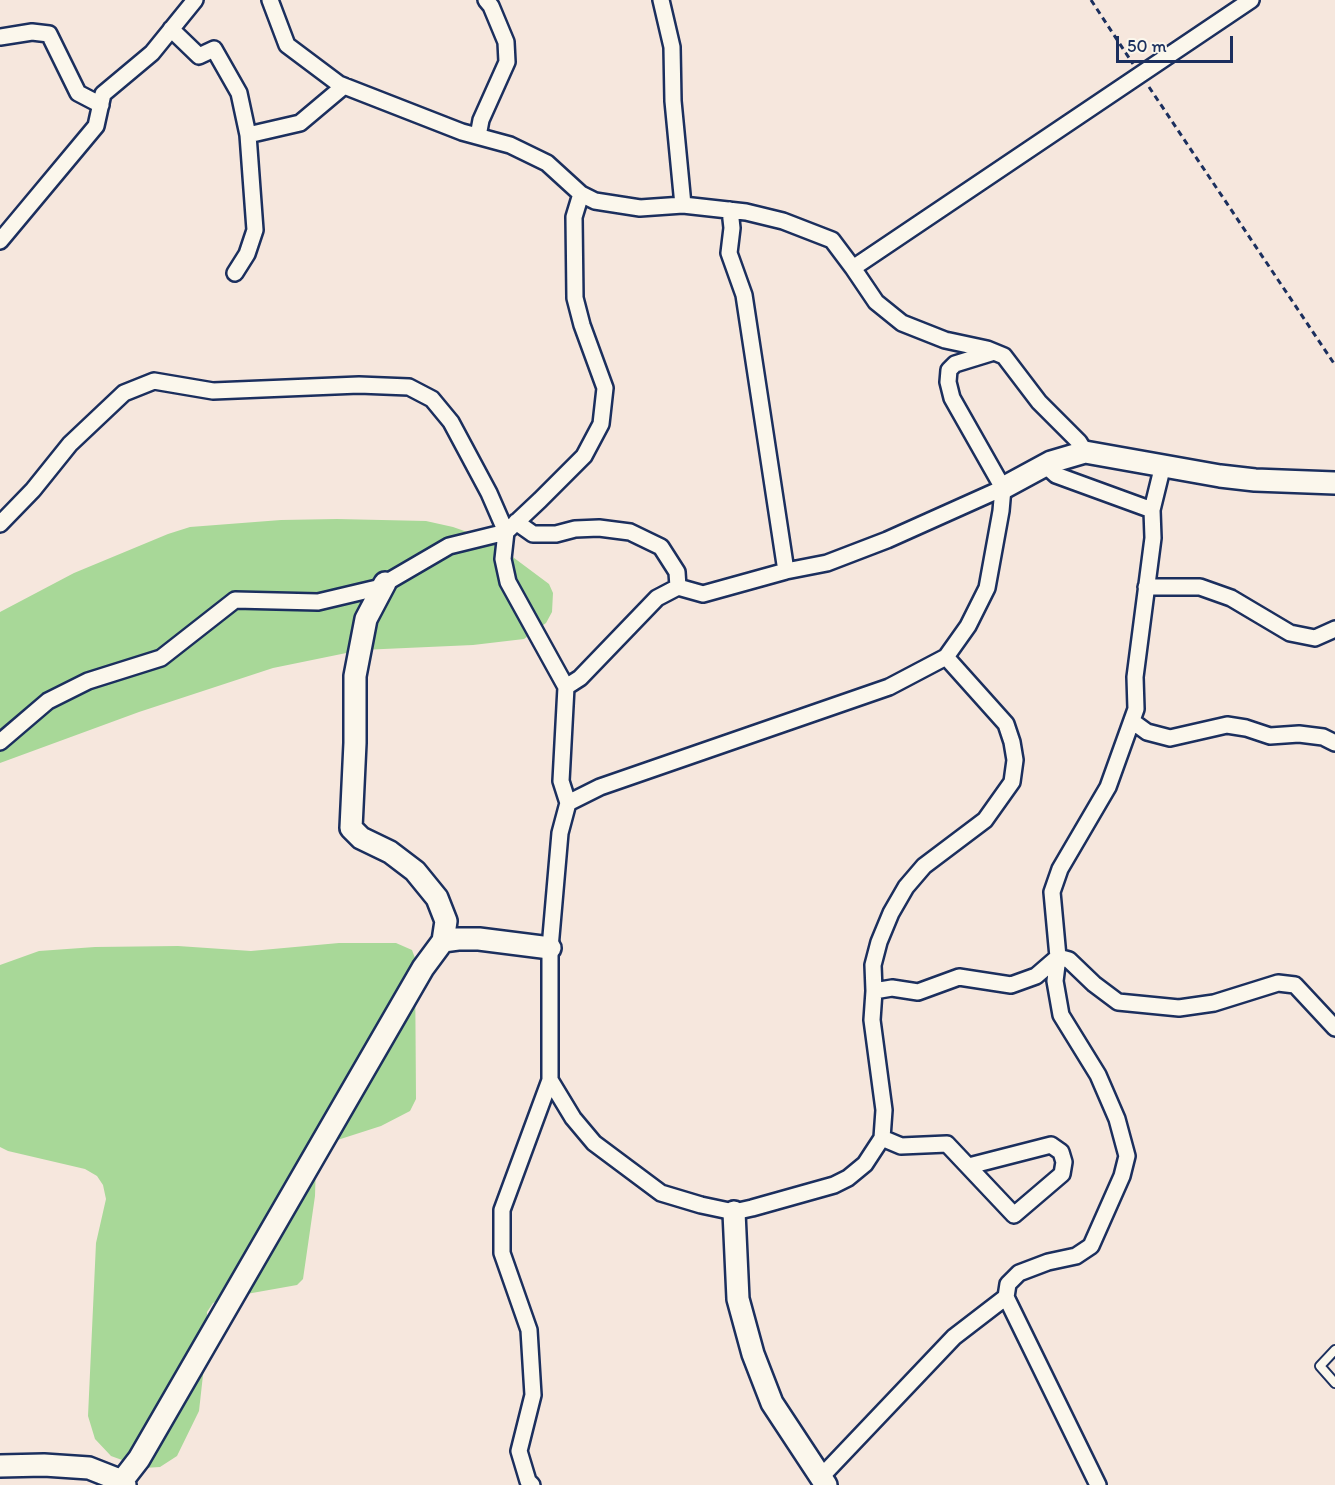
<!DOCTYPE html>
<style>
body{margin:0}
#map{position:relative;width:1335px;height:1485px;overflow:hidden;background:#f6e7dd;font-family:Itim,sans-serif}
canvas{display:block}
.scale{position:absolute;left:1116px;top:36px;width:117px;height:27px;box-sizing:border-box;border:3px solid #1b2f5e;border-top:0;padding-left:8px;font-size:18px;line-height:21px;white-space:nowrap;color:#1b2f5e;-webkit-text-stroke:4px #fbf7ec;paint-order:stroke}
</style>
<div id="map">
<canvas width="1335" height="1485"></canvas>
<div class="scale">50 m</div>
</div>
<script>
const context = document.querySelector('canvas').getContext('2d');
context.lineJoin = 'round';
function paint(path, color) {
  context.fillStyle = color;
  context.fill(path, 'evenodd');
}
function toPath(rows) {
  const path = new Path2D();
  for (const r of rows) {
    path.moveTo(r[0], r[1]);
    for (let i = 2; i < r.length; i += 2) path.lineTo(r[i], r[i + 1]);
  }
  return path;
}
function strokePath(path, color, width, dash) {
  context.strokeStyle = color;
  context.lineWidth = width;
  context.lineCap = dash ? 'butt' : 'round';
  context.setLineDash(dash || []);
  context.stroke(path);
}
paint(toPath([
 [337,519,426,521,453,527,490,540,549,584,553,593,552,612,546,623,524,639,473,645,361,650,273,668,139,712,0,763,0,612,74,573,168,534,190,527,281,520],
 [339,943,396,943,412,950,415,958,416,1099,410,1111,381,1126,325,1144,316,1161,315,1196,303,1279,297,1285,224,1298,213,1303,207,1312,206,1348,199,1411,177,1456,160,1467,144,1468,111,1456,95,1439,88,1416,96,1243,106,1199,103,1185,97,1176,85,1169,8,1151,0,1147,0,965,39,951,95,947,178,946,251,951]
]), '#a8d898');
const lane = toPath([
 [1335,1350,1320,1366,1335,1383]
]);
const street = toPath([
 [270,0,287,45,339,84,462,132,510,145,547,163,581,194,595,201,640,208,683,205,746,212,783,221,832,240,853,268,876,302,902,323,945,340,987,349,1004,356,1039,402,1079,442,1085,452],
 [661,0,672,47,673,101,683,205],
 [171,29,199,56,214,49,239,93,248,135,255,230,247,254,235,273],
 [0,37,32,32,49,34,78,93,101,105],
 [248,135,300,123,344,86],
 [478,136,481,120,507,62,506,42,491,6,486,0],
 [730,210,732,228,729,253,744,295,786,571],
 [0,241,96,126,103,94,152,53,195,0],
 [853,268,1251,0],
 [1045,465,1056,475,1152,510],
 [516,522,533,534,556,534,575,529,599,528,630,532,661,547,677,572,678,587],
 [0,524,33,490,70,444,124,393,154,381,213,391,359,385,409,387,432,399,451,422,489,493,506,532,503,559,508,582,566,687,561,781,568,803,560,833,550,948,550,1080,502,1210,502,1253,529,1330,533,1395,519,1451,528,1481,532,1485],
 [1146,587,1200,587,1231,598,1290,633,1315,638,1335,629],
 [566,687,580,678,657,598,678,587,703,594,786,571,827,563,887,540,1003,488],
 [1132,721,1147,732,1170,738,1227,725,1246,728,1270,736,1299,734,1323,737,1335,743],
 [0,742,48,701,88,681,161,658,235,600,318,602,377,588,449,546,506,532,540,500,584,456,601,424,605,388,582,325,575,298,574,217,581,194],
 [568,803,600,787,889,687,946,657,968,626,987,588,1001,511,1003,488,952,398,948,382,949,370,955,364,994,352],
 [1058,957,1069,960,1094,984,1118,1002,1179,1008,1214,1003,1278,983,1295,985,1335,1028],
 [874,991,892,988,918,992,959,977,1011,985,1036,976,1058,957],
 [550,1080,573,1118,594,1143,661,1193,701,1205,734,1212,752,1208,834,1185,848,1178,865,1164,882,1138,884,1110,872,1020,874,991,873,965,879,942,891,913,906,887,924,866,985,820,1012,782,1015,760,1012,742,1006,724,946,657],
 [882,1138,901,1146,947,1144,1014,1215,1062,1174,1064,1162,1061,1152,1051,1145,969,1166],
 [820,1478,954,1337,1006,1297],
 [1098,1485,1006,1297,1008,1284,1019,1273,1048,1262,1076,1256,1091,1246,1122,1176,1127,1156,1117,1119,1098,1075,1061,1015,1055,981,1058,957,1052,892,1060,869,1108,787,1136,709,1135,677,1153,538,1152,510,1163,465]
]);
const secondary = toPath([
 [1003,488,1051,462,1085,452,1220,476,1255,480,1335,483],
 [385,583,366,619,355,676,355,743,351,828,361,838,390,852,415,871,437,898,446,921,443,941],
 [734,1212,738,1299,753,1354,772,1403,826,1485],
 [0,1466,44,1465,89,1468,122,1481,125,1485],
 [122,1481,139,1459,423,968,443,941,458,939,479,939,550,948]
]);
strokePath(lane, '#1b2f5e', 12);
strokePath(street, '#1b2f5e', 20);
strokePath(secondary, '#1b2f5e', 26);
strokePath(toPath([
 [1091,0,1133,64],
 [1149,87,1335,365]
]), '#1b2f5e', 3, [6, 4.5]);
strokePath(lane, '#fbf7ec', 8);
strokePath(street, '#fbf7ec', 15);
strokePath(secondary, '#fbf7ec', 21);
</script>
